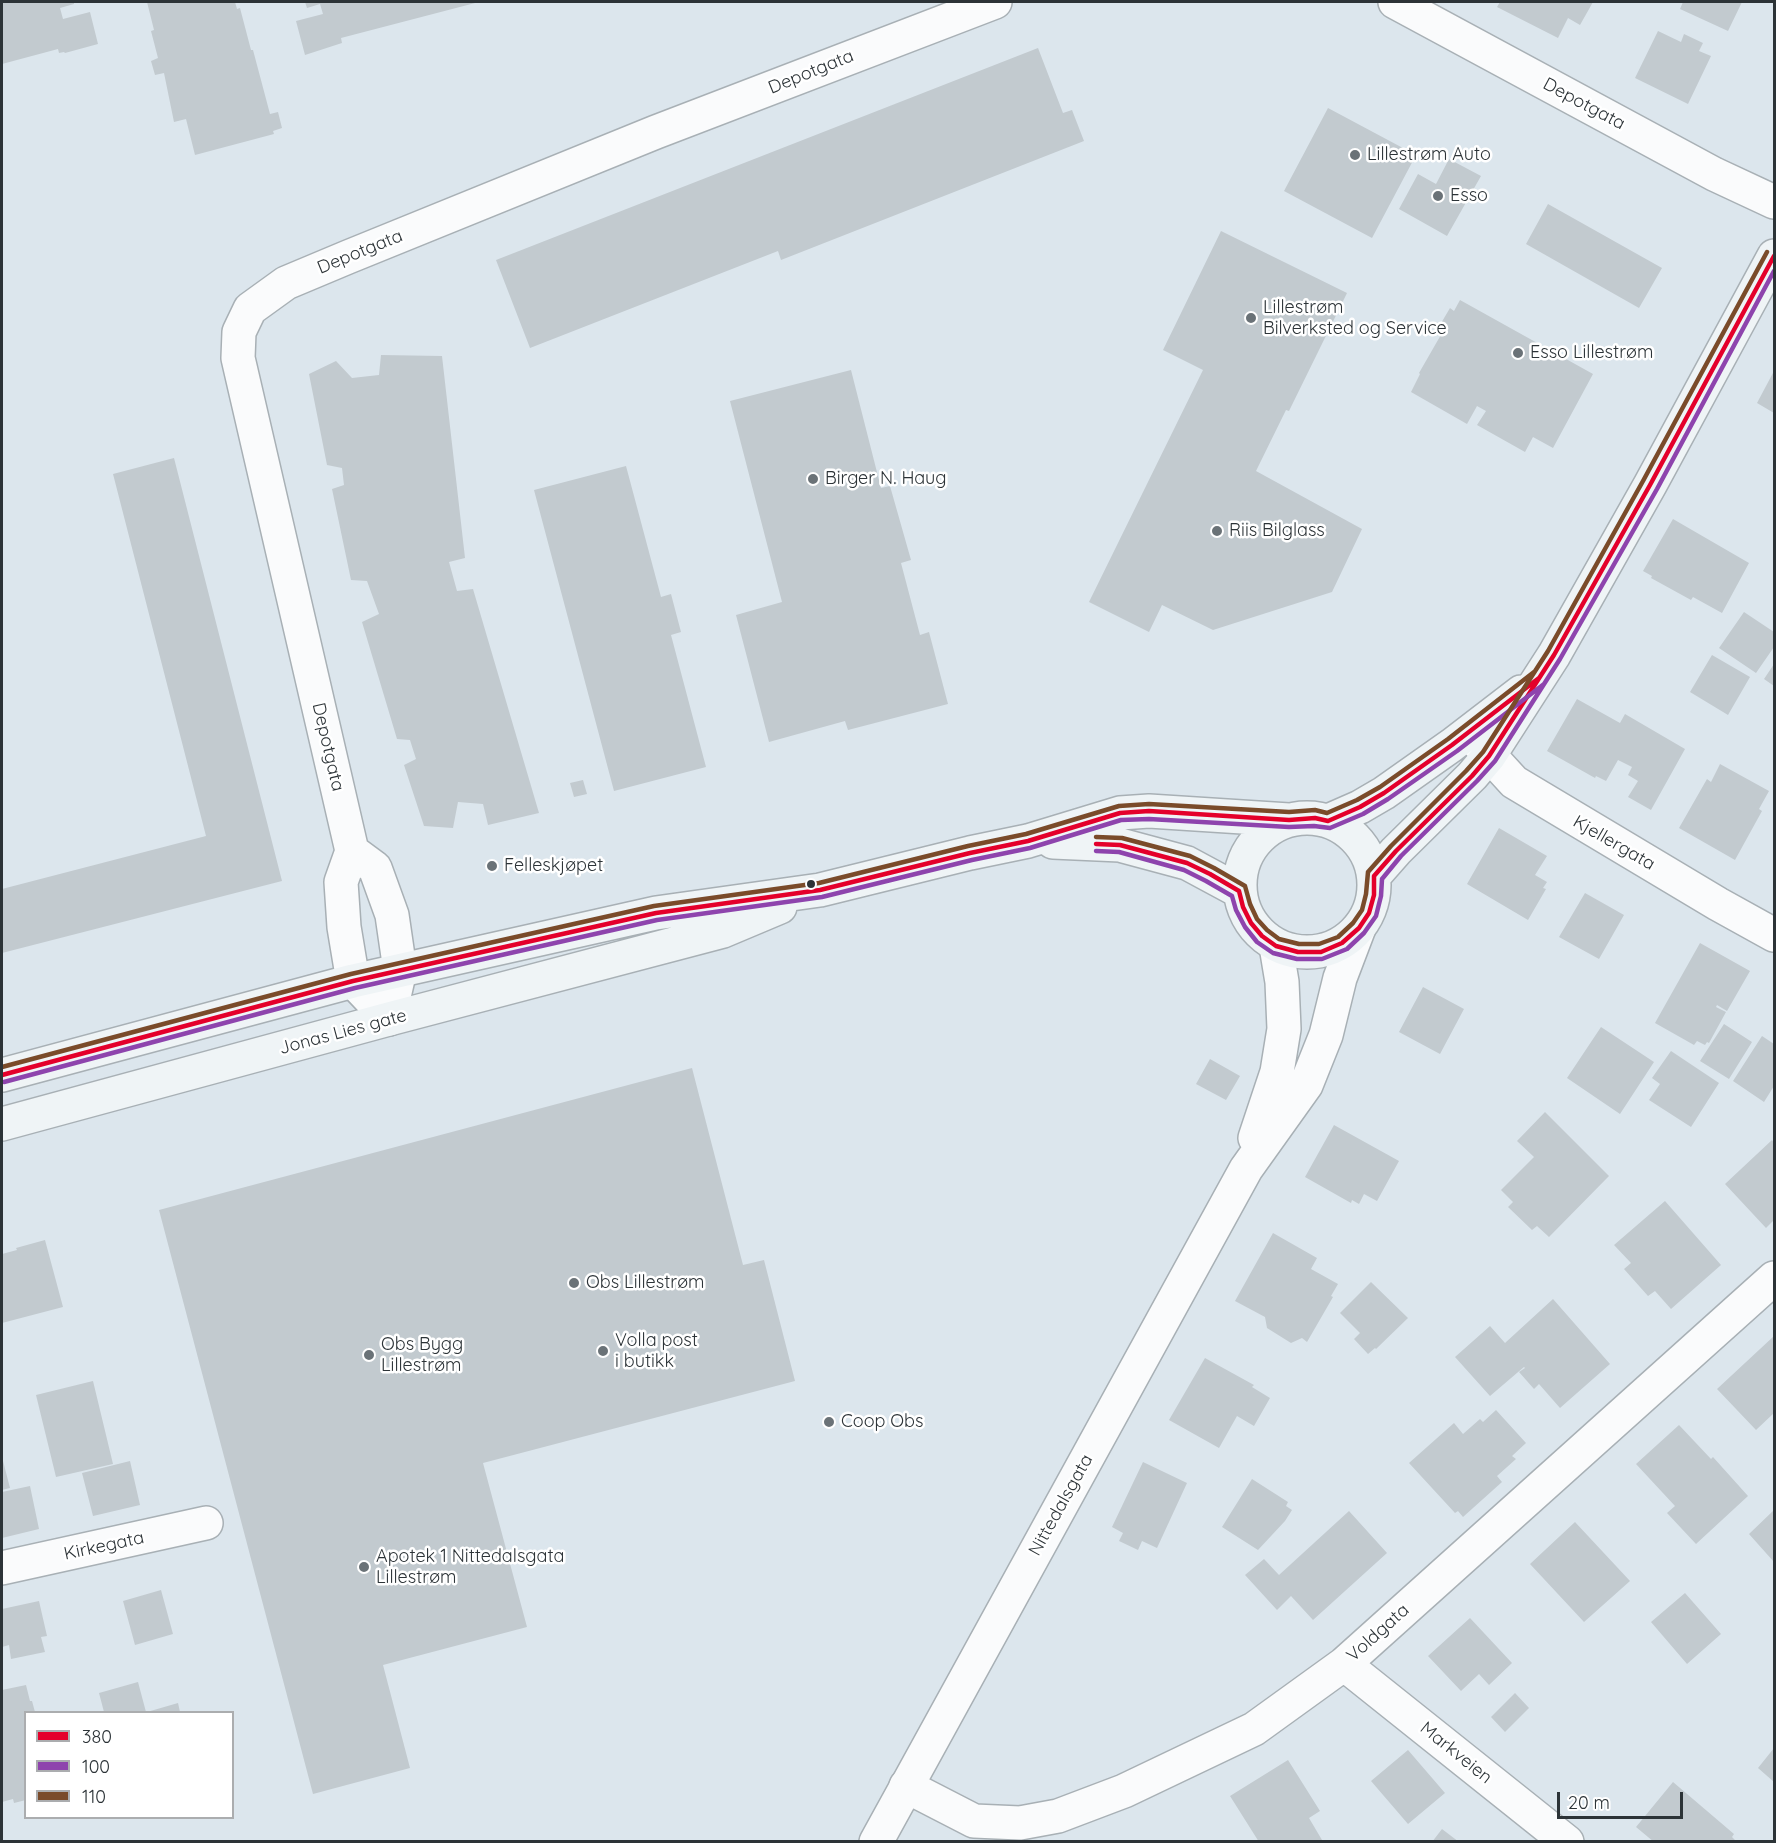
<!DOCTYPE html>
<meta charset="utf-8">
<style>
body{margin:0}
#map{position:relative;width:1776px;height:1843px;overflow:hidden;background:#dce6ed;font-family:Quicksand,sans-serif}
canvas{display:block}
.frame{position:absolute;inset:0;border:3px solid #2c3337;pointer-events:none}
.legend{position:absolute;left:24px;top:1711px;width:210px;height:108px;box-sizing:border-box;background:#fff;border:2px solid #abadaf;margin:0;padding:8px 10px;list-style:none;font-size:18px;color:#2c3337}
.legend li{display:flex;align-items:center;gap:12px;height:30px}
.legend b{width:30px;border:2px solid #abadaf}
.scale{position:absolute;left:1557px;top:1792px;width:126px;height:27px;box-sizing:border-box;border:3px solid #2c3337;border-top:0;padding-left:8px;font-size:18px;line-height:21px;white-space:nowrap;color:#2c3337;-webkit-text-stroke:4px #fff;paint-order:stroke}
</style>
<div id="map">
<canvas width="1776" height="1843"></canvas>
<div class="frame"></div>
<ul class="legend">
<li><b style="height:8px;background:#e4002b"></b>380</li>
<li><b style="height:8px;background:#8e44ad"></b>100</li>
<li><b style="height:8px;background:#7a4b2a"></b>110</li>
</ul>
<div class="scale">20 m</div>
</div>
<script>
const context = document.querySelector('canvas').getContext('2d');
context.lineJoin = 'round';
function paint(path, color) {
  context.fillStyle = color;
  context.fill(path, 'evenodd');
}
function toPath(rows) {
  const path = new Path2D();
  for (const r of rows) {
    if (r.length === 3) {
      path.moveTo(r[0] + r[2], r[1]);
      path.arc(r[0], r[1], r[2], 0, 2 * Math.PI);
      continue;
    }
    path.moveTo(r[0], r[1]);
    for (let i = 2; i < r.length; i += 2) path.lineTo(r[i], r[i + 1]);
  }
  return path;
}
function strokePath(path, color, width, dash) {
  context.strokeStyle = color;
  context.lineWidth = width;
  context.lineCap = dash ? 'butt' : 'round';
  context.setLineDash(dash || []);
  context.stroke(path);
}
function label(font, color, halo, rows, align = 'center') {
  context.font = font + ' Quicksand,sans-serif';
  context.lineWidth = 5;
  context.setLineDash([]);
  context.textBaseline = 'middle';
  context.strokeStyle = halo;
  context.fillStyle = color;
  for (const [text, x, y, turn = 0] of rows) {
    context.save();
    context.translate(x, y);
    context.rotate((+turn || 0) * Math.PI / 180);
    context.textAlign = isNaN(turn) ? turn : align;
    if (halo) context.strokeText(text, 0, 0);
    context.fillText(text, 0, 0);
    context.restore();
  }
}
paint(toPath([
 [2,2,74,2,74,4,60,8,63,19,90,12,98,44,65,53,64,52,59,53,58,49,2,64],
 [147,2,235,2,237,9,240,8,251,50,253,50,270,114,278,112,282,128,273,131,274,134,195,155,186,119,174,122,164,73,155,75,151,61,158,58,151,31,154,30],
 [305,2,479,2,341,38,342,43,305,55,296,21,323,14,320,4,307,8],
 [1500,2,1593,2,1580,25,1568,18,1558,38,1497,7],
 [1683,2,1742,2,1728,31,1680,9],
 [1658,31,1681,42,1684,34,1703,43,1699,51,1711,56,1688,104,1635,78],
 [1038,48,1063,113,1072,110,1084,141,781,260,778,251,530,348,496,260],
 [1328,108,1416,155,1372,238,1284,191],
 [1449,159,1481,176,1447,236,1399,209,1418,174,1436,184],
 [1548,204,1662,268,1639,308,1526,244],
 [1221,231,1347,293,1289,411,1286,410,1256,471,1362,529,1332,592,1213,630,1162,605,1149,632,1089,602,1203,370,1163,350],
 [1460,300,1593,374,1553,448,1533,437,1525,452,1477,425,1486,411,1477,406,1467,424,1411,392,1420,374,1419,373,1442,333,1437,330,1450,308,1454,311],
 [381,355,442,356,465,558,449,562,457,591,473,589,539,813,488,825,483,804,458,802,453,828,424,826,404,765,416,759,410,740,397,739,362,622,379,614,367,581,351,580,332,489,344,485,342,468,327,465,309,374,336,361,352,378,379,375],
 [851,370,881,488,890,486,911,560,901,563,920,635,929,632,948,704,848,730,845,721,769,742,736,615,782,602,730,401],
 [1774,371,1774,413,1757,403],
 [174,458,282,881,2,953,2,889,206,836,113,474],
 [626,466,661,597,671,594,681,632,671,635,706,767,614,791,534,490],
 [1673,519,1749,563,1722,613,1693,597,1691,600,1651,578,1652,576,1643,571],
 [1744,612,1774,632,1774,647,1756,673,1719,648],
 [1712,655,1750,677,1728,715,1690,692],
 [1774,664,1774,686,1764,679],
 [1577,699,1620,723,1625,714,1685,749,1651,810,1628,797,1638,781,1628,775,1632,767,1618,760,1606,781,1596,776,1595,778,1547,751],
 [1720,764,1769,791,1759,809,1762,811,1735,860,1679,828,1707,779,1711,782],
 [583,780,587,794,574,797,570,783],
 [1499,828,1547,856,1535,875,1547,882,1543,888,1546,889,1528,920,1467,884],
 [1585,893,1624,915,1599,959,1559,937],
 [1700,943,1750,971,1727,1011,1717,1005,1716,1007,1726,1012,1709,1043,1707,1042,1705,1045,1697,1041,1694,1045,1655,1023],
 [1423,987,1464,1009,1440,1054,1399,1032],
 [1724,1024,1752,1042,1729,1079,1700,1061],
 [1601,1027,1654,1062,1620,1114,1567,1078],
 [1762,1036,1774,1044,1774,1086,1764,1102,1733,1081],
 [1671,1051,1719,1083,1691,1127,1649,1100,1660,1084,1652,1078],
 [1210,1059,1240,1076,1226,1100,1196,1084],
 [692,1068,743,1265,764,1260,795,1381,483,1463,527,1627,383,1665,410,1768,313,1794,159,1210],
 [1545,1112,1609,1176,1549,1237,1537,1226,1532,1230,1508,1207,1513,1202,1501,1190,1534,1157,1517,1141],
 [1334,1125,1399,1161,1377,1201,1364,1194,1359,1204,1352,1200,1351,1203,1305,1177],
 [1772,1140,1774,1143,1774,1220,1766,1228,1725,1184],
 [1665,1201,1721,1265,1671,1309,1655,1291,1648,1296,1624,1269,1631,1263,1614,1245],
 [1273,1233,1317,1258,1311,1269,1338,1284,1331,1296,1333,1297,1307,1342,1302,1338,1291,1343,1267,1328,1265,1317,1235,1301],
 [45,1240,63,1307,2,1323,2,1254,17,1250,16,1248],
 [1371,1282,1408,1318,1376,1349,1375,1348,1368,1354,1354,1339,1360,1333,1340,1313],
 [1553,1299,1610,1364,1560,1408,1539,1384,1534,1389,1519,1372,1525,1368,1524,1367,1490,1396,1455,1357,1490,1326,1505,1343],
 [1774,1336,1774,1413,1756,1430,1717,1389],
 [1205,1358,1254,1385,1252,1387,1270,1398,1254,1426,1237,1416,1219,1448,1169,1420],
 [93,1381,113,1464,56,1477,36,1395],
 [1496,1410,1526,1443,1512,1456,1516,1459,1497,1476,1502,1482,1463,1517,1458,1511,1455,1513,1409,1463,1454,1423,1463,1434,1480,1419,1483,1422],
 [1679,1425,1711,1459,1713,1457,1748,1496,1696,1544,1667,1513,1675,1506,1636,1464],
 [2,1457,10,1488,2,1490],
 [130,1461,140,1505,93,1516,82,1473],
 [1143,1462,1187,1483,1157,1548,1142,1541,1138,1550,1119,1541,1123,1533,1112,1527],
 [1252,1479,1288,1502,1286,1506,1292,1510,1285,1521,1258,1550,1222,1527],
 [30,1486,39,1529,2,1538,2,1492],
 [1774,1510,1774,1562,1749,1534],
 [1349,1511,1387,1553,1313,1620,1291,1596,1277,1610,1245,1575,1264,1559,1279,1575],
 [1575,1522,1630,1581,1584,1622,1530,1564],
 [161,1590,173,1634,135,1645,123,1601],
 [1685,1593,1721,1634,1687,1664,1651,1622],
 [39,1601,47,1636,41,1637,45,1652,11,1659,9,1645,2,1647,2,1609],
 [1470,1618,1512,1663,1489,1685,1479,1674,1461,1691,1428,1656],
 [138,1682,146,1712,104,1712,99,1693],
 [26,1685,30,1701,32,1701,35,1712,26,1712,26,1800,14,1803,13,1799,2,1802,2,1690],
 [1515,1693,1529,1708,1505,1732,1491,1717],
 [178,1703,180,1712,147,1712],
 [1774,1748,1774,1782,1758,1768],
 [1408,1750,1445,1793,1408,1824,1371,1781],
 [1288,1760,1320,1811,1309,1818,1322,1840,1319,1842,1259,1842,1230,1796],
 [1673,1782,1734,1834,1732,1837,1737,1842,1654,1842,1636,1827],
 [1442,1829,1459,1842,1432,1842]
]), '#c2cacf');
const minor = toPath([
 [1395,2,1714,174,1774,202],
 [1470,734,1514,782,1718,904,1774,935],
 [352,851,375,868,392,915,400,970,389,1019],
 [389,1019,353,981,344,927,341,882,352,851,238,358,239,332,250,309,286,283,348,257,656,132,995,2],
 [2,1568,206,1523],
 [1344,1664,1567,1842],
 [906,1786,974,1821,1020,1823,1058,1816,1124,1791,1254,1729,1344,1664,1774,1278]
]);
const tertiary = toPath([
 [1255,1138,1277,1072,1284,1029,1282,982,1276,946],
 [876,1842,1246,1169,1306,1085,1326,1035,1340,978,1359,928]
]);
const secondary = toPath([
 [1307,885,67],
 [1328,821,1360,807,1384,793,1452,745,1521,692],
 [1053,842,1120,845,1187,863,1239,891],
 [1374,876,1396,851,1472,776,1489,756,1554,655,1650,485,1774,256],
 [2,1075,353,981,656,913,820,890,970,853,1028,841,1120,813,1149,811,1289,820],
 [2,1124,389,1019,723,931,780,907]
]);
strokePath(minor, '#a8b0b5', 36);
strokePath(tertiary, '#a8b0b5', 36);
strokePath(secondary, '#a8b0b5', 36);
strokePath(minor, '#fafbfc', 33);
strokePath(tertiary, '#fafbfc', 33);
strokePath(secondary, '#eff4f6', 33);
strokePath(toPath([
 [1096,844,1120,845,1187,863,1210,874,1239,891,1243,907,1251,923,1262,936,1276,946,1298,952,1321,952,1342,943,1359,928,1369,913,1374,895,1374,876,1396,851,1472,776,1489,756,1554,655,1650,485,1774,256],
 [2,1075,353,981,656,913,820,890,970,853,1028,841,1120,813,1149,811,1289,820,1315,818,1328,821,1360,807,1384,793,1452,745,1539,678]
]), '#e4002b', 4.5);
strokePath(toPath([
 [1096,851,1119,852,1184,870,1206,881,1232,896,1236,910,1245,927,1257,942,1273,953,1297,959,1322,959,1347,949,1364,933,1376,916,1381,896,1382,879,1401,856,1477,781,1495,761,1560,659,1657,489,1774,271],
 [4,1082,355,988,657,920,822,897,972,860,1030,848,1121,820,1149,819,1289,827,1314,826,1330,828,1363,814,1388,799,1457,751,1544,684]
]), '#8e44ad', 4.5);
strokePath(toPath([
 [1096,837,1122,838,1190,856,1214,868,1245,886,1250,904,1257,919,1267,930,1279,939,1299,944,1319,944,1338,937,1353,923,1362,910,1366,894,1368,872,1391,846,1466,771,1483,752,1548,651,1643,481,1767,252],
 [2,1067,351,974,654,906,819,883,968,846,1026,834,1119,806,1149,804,1289,812,1315,810,1327,813,1357,800,1380,787,1448,739,1534,672]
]), '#7a4b2a', 4.5);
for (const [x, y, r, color] of [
 [1355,155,6,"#6a7277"],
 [1438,196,6,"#6a7277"],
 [1251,318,6,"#6a7277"],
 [1518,353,6,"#6a7277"],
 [813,479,6,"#6a7277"],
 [1217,531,6,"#6a7277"],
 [492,866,6,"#6a7277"],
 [811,884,5,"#2c3337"],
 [574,1283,6,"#6a7277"],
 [603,1351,6,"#6a7277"],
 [369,1355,6,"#6a7277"],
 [829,1422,6,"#6a7277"],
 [364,1567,6,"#6a7277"]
]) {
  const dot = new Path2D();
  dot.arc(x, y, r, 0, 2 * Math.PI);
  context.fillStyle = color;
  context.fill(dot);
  strokePath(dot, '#fff', 2);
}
label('18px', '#2c3337', '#fff', [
 ["Depotgata",811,72,-22],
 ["Depotgata",1584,104,28],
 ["Depotgata",360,252,-22],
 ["Depotgata",328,747,77],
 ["Kjellergata",1614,843,30],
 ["Jonas Lies gate",343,1032,-15],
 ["Nittedalsgata",1061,1505,-61],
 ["Kirkegata",104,1546,-12],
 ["Voldgata",1378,1633,-42],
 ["Markveien",1456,1753,39]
]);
label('18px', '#2c3337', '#fff', [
 ["Lillestrøm Auto",1367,155],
 ["Esso",1450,196],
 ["Lillestrøm",1263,308],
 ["Bilverksted og Service",1263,329],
 ["Esso Lillestrøm",1530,353],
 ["Birger N. Haug",825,479],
 ["Riis Bilglass",1229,531],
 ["Felleskjøpet",504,866],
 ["Obs Lillestrøm",586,1283],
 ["Volla post",615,1341],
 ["i butikk",615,1362],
 ["Obs Bygg",381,1345],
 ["Lillestrøm",381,1366],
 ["Coop Obs",841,1422],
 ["Apotek 1 Nittedalsgata",376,1557],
 ["Lillestrøm",376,1578]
], 'left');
</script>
